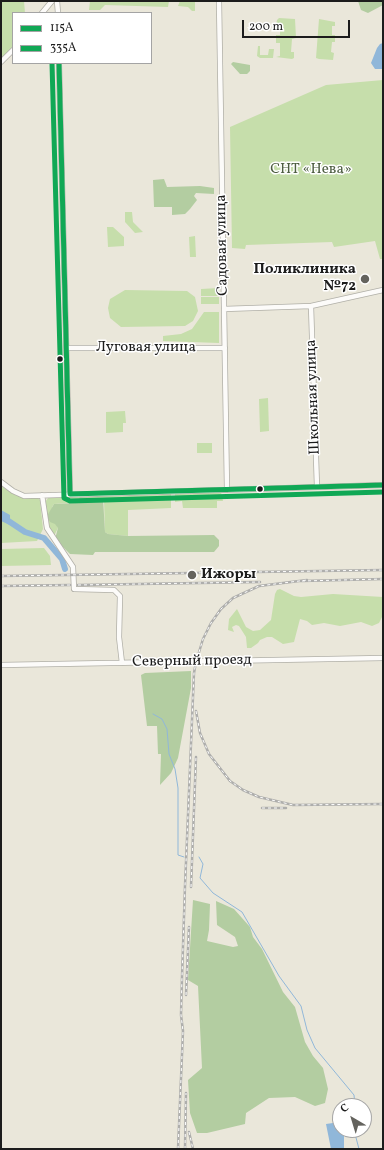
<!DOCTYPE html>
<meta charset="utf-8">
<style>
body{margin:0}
#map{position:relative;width:384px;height:1150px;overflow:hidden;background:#eae7da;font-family:Vollkorn,serif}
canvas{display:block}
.frame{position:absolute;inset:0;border:2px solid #1c1c1c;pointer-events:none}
.legend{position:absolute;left:12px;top:12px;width:140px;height:52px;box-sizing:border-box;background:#fff;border:1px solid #a4a4a4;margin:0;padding:5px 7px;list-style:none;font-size:12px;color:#1c1c1c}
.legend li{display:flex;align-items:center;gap:8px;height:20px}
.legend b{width:20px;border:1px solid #a4a4a4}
.north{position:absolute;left:332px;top:1098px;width:40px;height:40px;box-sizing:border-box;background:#fff;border:1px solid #a4a4a4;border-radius:50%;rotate:322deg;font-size:11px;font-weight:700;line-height:16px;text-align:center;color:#1c1c1c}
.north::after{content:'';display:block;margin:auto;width:14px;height:18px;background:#64635e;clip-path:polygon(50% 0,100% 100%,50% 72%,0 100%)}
.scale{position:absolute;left:242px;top:20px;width:108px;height:18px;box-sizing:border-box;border:2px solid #1c1c1c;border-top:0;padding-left:5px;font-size:12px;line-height:14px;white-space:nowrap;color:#1c1c1c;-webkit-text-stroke:3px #fff;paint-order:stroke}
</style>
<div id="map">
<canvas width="384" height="1150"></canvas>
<div class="frame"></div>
<ul class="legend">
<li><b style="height:5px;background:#10a855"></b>115А</li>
<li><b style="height:5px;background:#10a855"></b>335А</li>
</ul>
<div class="north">С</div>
<div class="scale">200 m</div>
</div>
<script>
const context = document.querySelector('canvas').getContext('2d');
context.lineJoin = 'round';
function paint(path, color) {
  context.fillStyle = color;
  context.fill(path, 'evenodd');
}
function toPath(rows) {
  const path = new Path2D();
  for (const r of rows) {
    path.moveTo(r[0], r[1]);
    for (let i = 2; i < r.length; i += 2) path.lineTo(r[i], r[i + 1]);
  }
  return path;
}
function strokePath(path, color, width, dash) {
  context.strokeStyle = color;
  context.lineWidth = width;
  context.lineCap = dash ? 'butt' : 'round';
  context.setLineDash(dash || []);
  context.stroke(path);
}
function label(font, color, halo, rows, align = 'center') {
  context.font = font + ' Vollkorn,serif';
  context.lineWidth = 3;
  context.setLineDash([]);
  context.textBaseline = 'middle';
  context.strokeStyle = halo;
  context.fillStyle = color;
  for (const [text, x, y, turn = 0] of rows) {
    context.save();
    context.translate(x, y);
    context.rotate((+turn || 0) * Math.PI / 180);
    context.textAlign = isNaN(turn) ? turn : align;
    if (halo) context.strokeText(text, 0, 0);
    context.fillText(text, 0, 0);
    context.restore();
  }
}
paint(toPath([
 [1,1,24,1,25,13,13,13,13,46,1,59],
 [90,1,169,1,168,7,105,5,100,10,89,10],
 [180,1,195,1,195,11,192,11,188,7,178,6],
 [279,18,295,19,296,38,292,39,291,52,294,52,294,58,292,59,276,57,280,56,280,43,276,43,276,35,280,35,280,25,276,25,277,20],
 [319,19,335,22,335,26,332,26,332,35,335,35,335,42,332,42,331,52,334,53,333,60,319,59,316,58],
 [258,46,260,46,260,55,268,55,269,49,274,49,273,58,260,58,257,56],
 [383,80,383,259,380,259,375,241,334,247,332,242,246,245,245,249,232,248,230,127,326,85],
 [125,212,132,212,133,222,143,232,135,233,125,222],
 [107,227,113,227,124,237,124,246,108,247],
 [195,236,196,257,190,257,189,237],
 [219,288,219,296,201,296,201,289],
 [125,290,187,291,195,297,198,311,193,321,185,326,121,327,110,318,108,308,110,299],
 [201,297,219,297,219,304,201,304],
 [204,312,219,312,219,343,163,341,163,336,181,334,192,329],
 [268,398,269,431,260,432,259,399],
 [125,411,126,423,123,423,123,432,106,433,106,412],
 [197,443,212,443,212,453,197,453],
 [1,486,17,496,38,498,40,500,43,529,37,541,1,543],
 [221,492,223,501,217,501,217,508,183,508,182,501,175,502,175,493],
 [171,494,171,508,128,510,128,536,108,534,105,532,104,500,54,504,52,507,58,528,54,536,48,527,45,502,49,497],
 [44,548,50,556,51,565,1,566,1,549],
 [280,589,294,596,301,597,333,594,383,597,383,615,379,623,372,626,361,622,340,626,324,623,312,625,307,621,300,619,294,642,283,644,272,637,267,637,260,640,258,643,251,648,247,648,246,637,239,626,236,625,232,627,234,632,228,630,229,619,237,609,246,627,253,631,260,630,271,620,275,594,277,590]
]), '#c6deab');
paint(toPath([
 [358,1,383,1,383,5,368,13,361,10],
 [233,62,250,65,250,71,247,74,240,74,231,64],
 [164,179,167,187,200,186,214,188,214,194,196,193,194,196,197,200,190,209,185,214,172,215,172,207,154,207,153,180],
 [80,497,103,498,105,532,108,534,128,536,214,535,219,540,219,546,214,552,95,552,93,555,70,554,55,539,58,528,55,524,50,522,47,516,54,504,75,503],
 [191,671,191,688,178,758,171,773,160,785,161,754,158,754,157,726,147,726,141,675,145,673],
 [193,900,210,904,209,930,207,941,233,947,238,946,235,937,217,925,216,901,234,909,250,927,253,937,262,949,283,992,295,1007,305,1042,313,1056,323,1068,328,1089,325,1103,315,1106,295,1097,269,1098,246,1113,245,1124,207,1133,197,1133,190,1113,188,1080,202,1068,198,986,188,980]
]), '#b3cda1');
paint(toPath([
 [383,43,383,69,375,69,371,63,377,48,380,44],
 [1,510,10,515,10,525,1,521],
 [340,1122,340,1130,344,1130,344,1149,331,1149,326,1124]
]), '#90b7d9');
strokePath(toPath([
 [153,714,162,719,167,729,169,754,175,769,178,788,178,855,184,857],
 [199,857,203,864,200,878,213,893,242,912,279,976,301,1006,307,1030,315,1048,354,1095,355,1106],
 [354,1130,359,1149]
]), '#90b7d9', 1);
strokePath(toPath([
 [1,516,25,532,44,538,62,559,65,569]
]), '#90b7d9', 6);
const minor = toPath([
 [57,1,58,13],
 [219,1,227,490],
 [42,13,52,1],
 [1,62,13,50],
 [59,63,70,494],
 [311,306,317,487],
 [224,309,311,306,383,290],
 [67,348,225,348],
 [1,482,13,491,24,496,383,485],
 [42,495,47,528,73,567,74,589,114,590,120,596,119,637,122,663],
 [1,665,383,658]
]);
strokePath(minor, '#b0afa7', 6);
strokePath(minor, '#fcfbf9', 4.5);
const rail = toPath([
 [1,576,383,570],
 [302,581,383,579],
 [78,585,260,582],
 [1,586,70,585],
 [196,711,200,733,209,754,230,781,243,790,259,797,293,805,383,804],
 [262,808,286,808],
 [191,887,196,757],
 [186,995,189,927],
 [189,1132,193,1149],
 [178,1149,183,1031,181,1015,182,977,185,886,194,673,196,662,203,639,211,623,221,609,233,598,259,586,307,580],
 [185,1149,186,1093]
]);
strokePath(rail, '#aeaeac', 2.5);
strokePath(rail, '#fff', 1, [3]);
strokePath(toPath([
 [59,63,70,494,383,485]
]), '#10a855', 5);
strokePath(toPath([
 [52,63,64,498,70,501,383,492]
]), '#10a855', 5);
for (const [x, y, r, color] of [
 [365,279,5,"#64635e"],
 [60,359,3.5,"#1c1c1c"],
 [260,489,3.5,"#1c1c1c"],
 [192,575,5,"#64635e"]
]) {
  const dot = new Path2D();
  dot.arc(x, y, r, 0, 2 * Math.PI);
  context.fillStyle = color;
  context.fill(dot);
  strokePath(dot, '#fff', 1.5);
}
label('15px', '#4d5d41', '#fff', [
 ["СНТ «Нева»",311,170]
]);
label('15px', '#1c1c1c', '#fff', [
 ["Садовая улица",223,245,-91],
 ["Луговая улица",146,348],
 ["Школьная улица",314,397,-92],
 ["Северный проезд",192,662,-1]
]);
label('bold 15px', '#1c1c1c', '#fff', [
 ["Поликлиника",356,270],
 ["№72",356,287],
 ["Ижоры",201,575,"left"]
], 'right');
</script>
